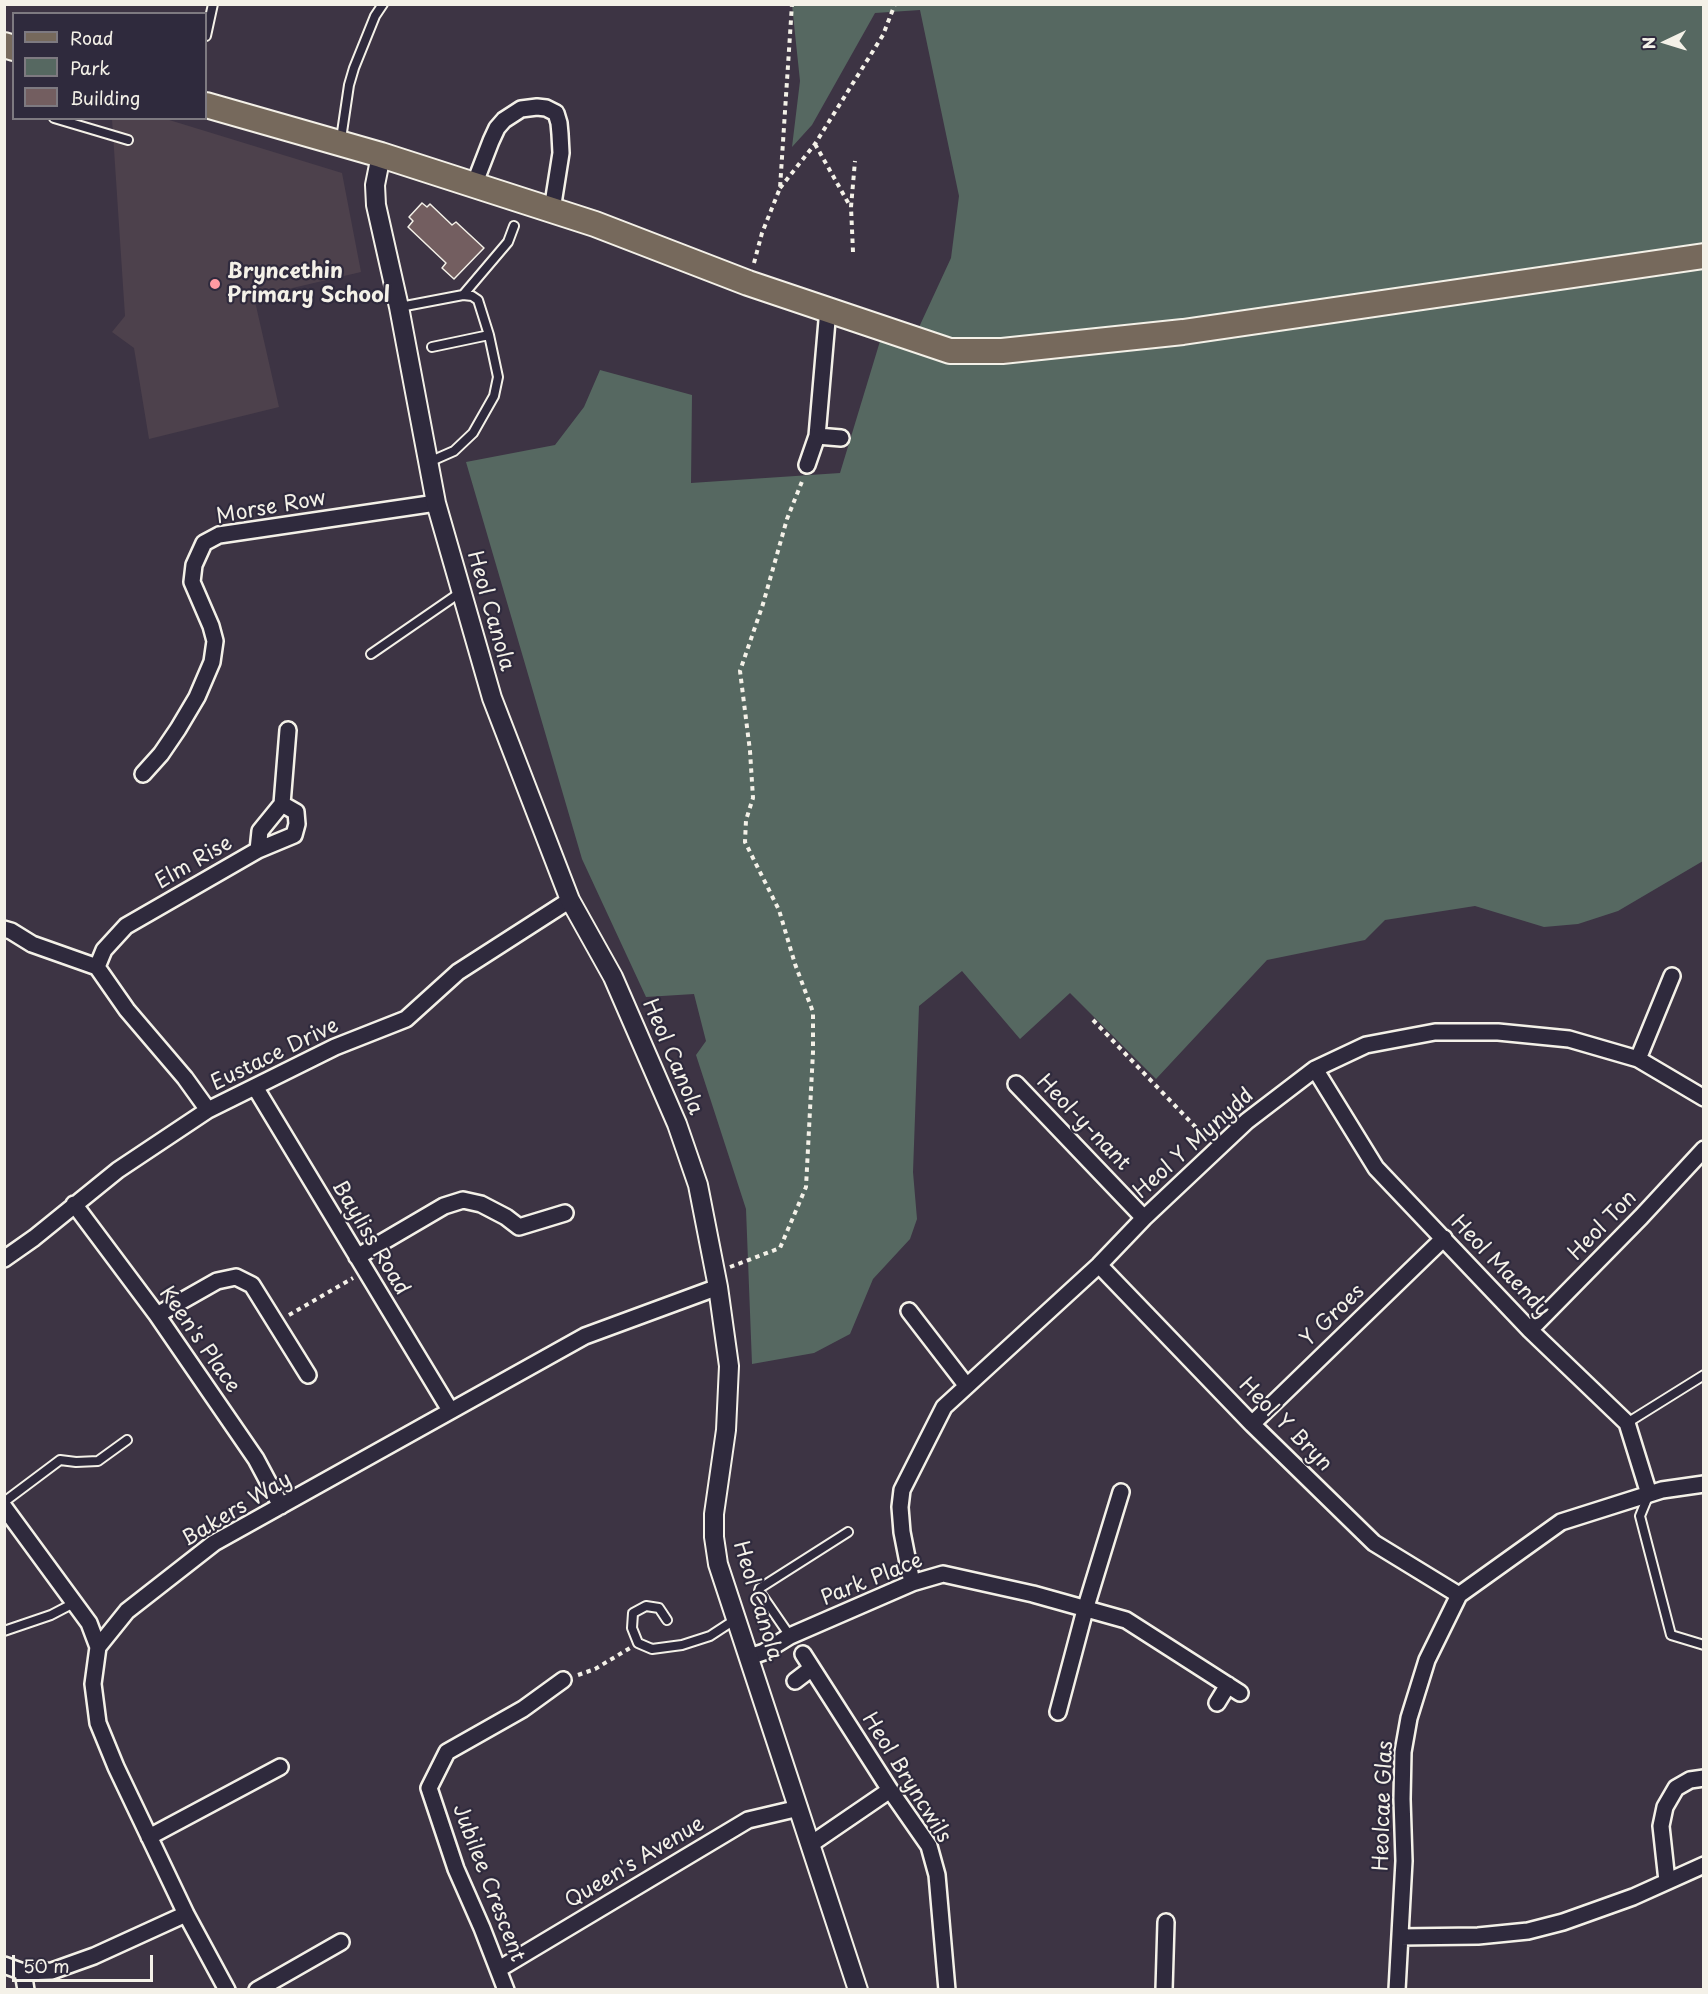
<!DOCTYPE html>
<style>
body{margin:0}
#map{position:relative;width:1708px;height:1994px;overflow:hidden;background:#3d3444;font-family:"Playpen Sans",sans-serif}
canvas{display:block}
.frame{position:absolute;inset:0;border:6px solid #f4f1e8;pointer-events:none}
.legend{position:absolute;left:12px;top:12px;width:195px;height:108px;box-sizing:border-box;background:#2f2a3d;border:2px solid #7e7a81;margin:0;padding:8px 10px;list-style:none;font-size:18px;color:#f4f1e8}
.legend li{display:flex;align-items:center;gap:12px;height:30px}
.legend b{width:30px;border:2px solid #7e7a81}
.north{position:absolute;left:1636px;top:12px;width:60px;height:60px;-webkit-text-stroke:4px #2f2a3d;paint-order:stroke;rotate:266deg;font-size:16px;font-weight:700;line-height:24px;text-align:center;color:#f4f1e8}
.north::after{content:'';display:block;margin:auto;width:21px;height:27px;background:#f4f1e8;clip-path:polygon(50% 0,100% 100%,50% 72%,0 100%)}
.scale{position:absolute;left:12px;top:1955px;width:141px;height:27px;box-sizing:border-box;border:3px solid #f4f1e8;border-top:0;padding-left:8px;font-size:18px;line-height:21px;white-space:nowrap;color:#f4f1e8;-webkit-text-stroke:4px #2f2a3d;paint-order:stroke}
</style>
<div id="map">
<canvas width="1708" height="1994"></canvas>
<div class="frame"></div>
<ul class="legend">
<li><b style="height:8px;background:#76695c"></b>Road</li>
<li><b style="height:16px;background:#566861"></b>Park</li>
<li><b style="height:16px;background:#735e60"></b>Building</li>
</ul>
<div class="north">N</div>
<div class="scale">50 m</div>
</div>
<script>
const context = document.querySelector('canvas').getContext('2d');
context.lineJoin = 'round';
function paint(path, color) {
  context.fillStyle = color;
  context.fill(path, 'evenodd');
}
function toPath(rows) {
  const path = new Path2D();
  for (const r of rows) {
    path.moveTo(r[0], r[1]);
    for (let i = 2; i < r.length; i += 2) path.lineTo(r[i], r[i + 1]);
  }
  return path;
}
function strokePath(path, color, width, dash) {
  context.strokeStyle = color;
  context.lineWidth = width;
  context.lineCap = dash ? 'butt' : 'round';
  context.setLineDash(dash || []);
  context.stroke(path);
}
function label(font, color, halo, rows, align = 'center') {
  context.font = font + ' "Playpen Sans",sans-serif';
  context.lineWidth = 4.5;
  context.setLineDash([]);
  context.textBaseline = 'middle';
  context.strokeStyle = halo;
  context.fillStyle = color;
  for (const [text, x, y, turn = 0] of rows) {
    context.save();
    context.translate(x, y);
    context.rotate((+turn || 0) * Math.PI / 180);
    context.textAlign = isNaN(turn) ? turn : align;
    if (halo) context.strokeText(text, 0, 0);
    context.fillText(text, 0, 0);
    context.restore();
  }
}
paint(toPath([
 [112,119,166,119,342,173,361,272,254,297,279,407,149,439,134,348,112,332,125,316]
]), '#4d414c');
paint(toPath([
 [792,5,1703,5,1703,861,1618,911,1578,924,1544,927,1475,906,1385,920,1365,940,1267,960,1156,1079,1070,993,1020,1039,962,971,919,1006,913,1172,917,1219,910,1239,873,1279,850,1334,814,1353,752,1364,746,1209,696,1055,706,1041,694,994,646,997,582,859,466,462,555,445,584,407,600,370,692,395,691,483,840,473,884,328,914,338,951,258,959,196,920,10,875,13,812,125,792,147,800,81]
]), '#566861');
const building = toPath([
 [422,203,427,207,430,204,452,225,456,222,484,248,454,279,442,268,446,263,408,227,413,221,409,217,422,203]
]);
paint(building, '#735e60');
strokePath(building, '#f4f1e8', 1.5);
const service = toPath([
 [206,36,213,4],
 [54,118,128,140],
 [341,139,349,85,354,68,375,16,383,4],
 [463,295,508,242,514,226],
 [400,307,463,295,472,296,478,300,489,335,498,377,494,396,473,433,454,451,429,462],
 [432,347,489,335],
 [371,654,461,592],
 [1627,1423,1704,1375],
 [1649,1494,1640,1516,1671,1635,1704,1645],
 [4,1502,60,1460,76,1462,98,1461,127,1440],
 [667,1620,659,1608,646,1606,633,1613,632,1628,638,1643,652,1649,682,1645,710,1636,736,1619],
 [4,1631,51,1615,74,1603],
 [790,1636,759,1591,760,1588,848,1532]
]);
const minor = toPath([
 [474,185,491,141,497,128,504,120,521,109,537,107,546,108,556,113,559,123,560,134,561,153,552,210],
 [817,436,841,438],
 [807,465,817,436,828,309],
 [143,774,161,754,178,729,197,697,212,662,215,641,211,626,192,582,194,565,204,543,219,535,436,503],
 [282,804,288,730],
 [258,850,260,831,282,804],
 [4,929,11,931,32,944,97,967,127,1010,185,1078,208,1110],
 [97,967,104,950,126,926,258,850,294,835,297,824,296,812,282,804],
 [1638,1059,1672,976],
 [1315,1069,1376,1168,1530,1330,1627,1423,1649,1494],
 [1016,1084,1144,1218],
 [255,1087,450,1410],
 [74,1204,157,1315,256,1459,281,1506],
 [357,1257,444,1206,463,1200,481,1204,506,1217,519,1227,565,1213],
 [4,1259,34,1238,118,1170,208,1110,335,1047,406,1019,458,972,570,900],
 [1099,1265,1252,1424,1374,1543,1459,1595],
 [909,1311,966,1385],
 [157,1315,217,1281,236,1277,252,1285,308,1375],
 [1530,1330,1641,1217,1704,1149],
 [1252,1424,1444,1238],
 [4,1507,89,1623,98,1647],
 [912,1583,902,1532,900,1507,902,1490,944,1407,1099,1265,1144,1218,1247,1121,1315,1069,1366,1045,1435,1032,1498,1032,1569,1039,1638,1059,1704,1098],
 [803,1654,890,1790,929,1846,937,1875,947,1990],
 [749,1657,764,1652,790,1636,912,1583,943,1574,1033,1594,1126,1620,1240,1693],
 [795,1681,812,1668],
 [1217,1703,1228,1685],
 [1058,1712,1085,1610,1121,1492],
 [149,1837,280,1767],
 [811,1844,890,1790],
 [1667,1881,1661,1826,1665,1807,1676,1788,1690,1780,1704,1778],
 [1400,1937,1478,1936,1528,1931,1563,1922,1633,1897,1704,1865],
 [4,1965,23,1972,52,1971,94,1956,186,1914],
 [499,1969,748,1820,799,1808],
 [23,1972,26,1990],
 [227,1990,186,1914,116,1767,98,1723,93,1684,98,1647,127,1611,214,1543,585,1336,718,1287],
 [257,1990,341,1942],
 [506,1990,482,1928,456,1869,429,1788,447,1752,523,1709,563,1680],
 [1164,1990,1166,1922],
 [1397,1990,1404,1861,1402,1799,1403,1752,1409,1718,1427,1660,1459,1595,1561,1522,1662,1490,1704,1484]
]);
const tertiary = toPath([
 [381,155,375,185,376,205,399,307,436,503,492,698,570,900,613,977,677,1124,698,1185,718,1287,729,1366,726,1430,714,1514,714,1537,718,1564,858,1990]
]);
const primary = toPath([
 [4,45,14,48],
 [206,105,381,155,595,224,748,283,950,351,1002,351,1183,332,1704,256]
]);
strokePath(service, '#f4f1e8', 12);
strokePath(minor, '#f4f1e8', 20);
strokePath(tertiary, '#f4f1e8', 22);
strokePath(primary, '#f4f1e8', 28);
strokePath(toPath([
 [815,144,850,206],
 [780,188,815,144,883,35,895,4],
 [853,252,851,207,855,161],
 [754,263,762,233,780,188,792,4],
 [1093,1020,1206,1138],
 [730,1267,780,1248,806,1187,813,1052,813,1012,795,964,779,910,745,842,746,820,753,798,750,751,740,671,763,604,787,519,803,479],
 [289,1315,353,1278],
 [578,1675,595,1669,630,1648]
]), '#f4f1e8', 4, [4.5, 4.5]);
strokePath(service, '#2f2a3d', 8);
strokePath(minor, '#2f2a3d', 15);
strokePath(tertiary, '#2f2a3d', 18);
strokePath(primary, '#76695c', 24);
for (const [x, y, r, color] of [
 [215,284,6,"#ff9aa2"]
]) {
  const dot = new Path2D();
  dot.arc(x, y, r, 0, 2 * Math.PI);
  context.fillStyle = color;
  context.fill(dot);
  strokePath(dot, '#2f2a3d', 2);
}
label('bold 21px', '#f4f1e8', '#2f2a3d', [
 ["Bryncethin",227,272],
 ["Primary School",227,296]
], 'left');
label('21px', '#f4f1e8', '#2f2a3d', [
 ["Morse Row",271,508,-10],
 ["Heol Canola",490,611,74],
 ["Elm Rise",194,863,-30],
 ["Eustace Drive",275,1055,-26],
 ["Heol Canola",672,1057,67],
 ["Heol-y-nant",1083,1123,46],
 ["Heol Y Mynydd",1194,1144,-42],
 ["Heol Ton",1603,1226,-46],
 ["Bayliss Road",370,1238,59],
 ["Heol Maendy",1500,1267,46],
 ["Y Groes",1333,1316,-44],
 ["Keen's Place",199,1340,55],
 ["Heol Y Bryn",1285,1425,45],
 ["Bakers Way",237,1510,-31],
 ["Park Place",872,1580,-22],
 ["Heol Canola",757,1601,73],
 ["Heol Bryncwils",906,1778,58],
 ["Heolcae Glas",1384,1806,-88],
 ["Queen's Avenue",635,1863,-31],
 ["Jubilee Crescent",488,1883,69]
]);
</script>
